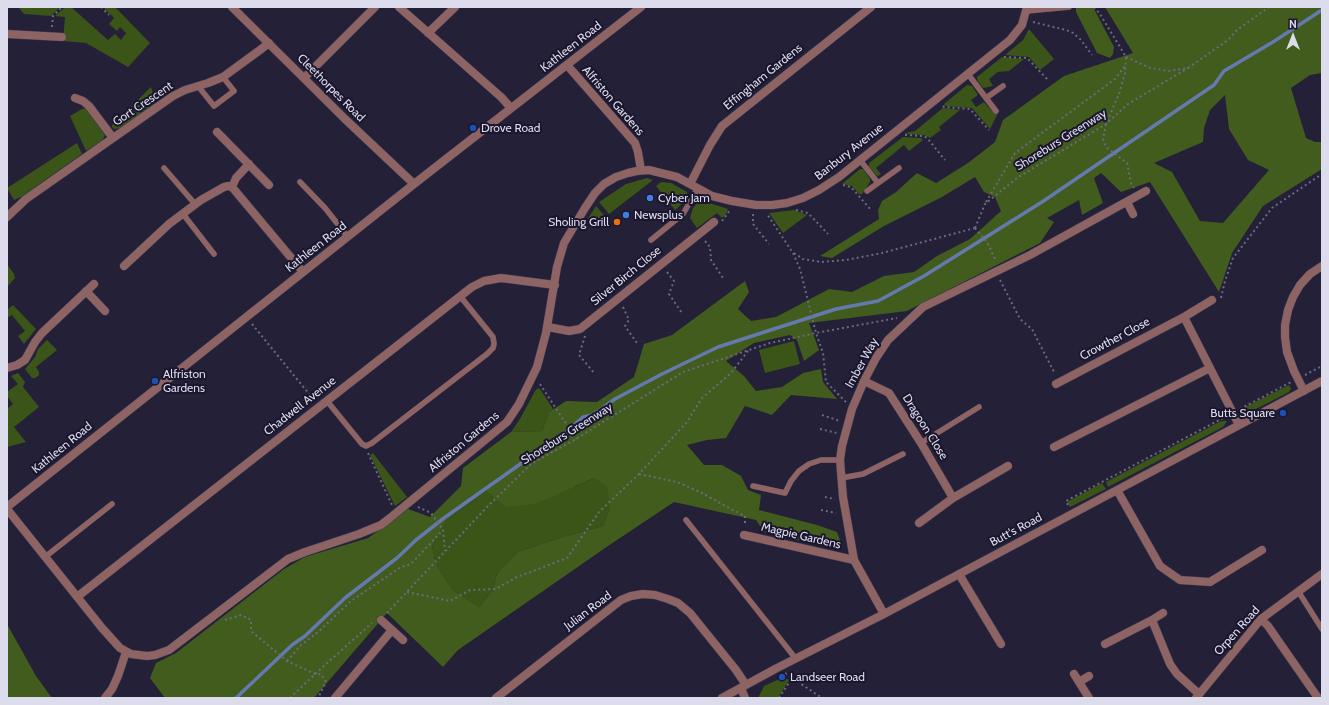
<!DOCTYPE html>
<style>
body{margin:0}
#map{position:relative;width:1329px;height:705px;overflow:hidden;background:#232038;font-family:Cabin,sans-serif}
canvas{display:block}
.frame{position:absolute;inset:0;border:8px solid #dddcec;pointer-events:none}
.north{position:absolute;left:1273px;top:16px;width:40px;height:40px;-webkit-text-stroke:3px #1a162e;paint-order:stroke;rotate:0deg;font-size:11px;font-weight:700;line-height:16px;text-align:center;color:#dddcec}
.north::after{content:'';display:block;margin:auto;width:14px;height:18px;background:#dddcec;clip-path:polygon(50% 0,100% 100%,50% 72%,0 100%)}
</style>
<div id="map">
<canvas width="1329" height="705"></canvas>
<div class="frame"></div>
<div class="north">N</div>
</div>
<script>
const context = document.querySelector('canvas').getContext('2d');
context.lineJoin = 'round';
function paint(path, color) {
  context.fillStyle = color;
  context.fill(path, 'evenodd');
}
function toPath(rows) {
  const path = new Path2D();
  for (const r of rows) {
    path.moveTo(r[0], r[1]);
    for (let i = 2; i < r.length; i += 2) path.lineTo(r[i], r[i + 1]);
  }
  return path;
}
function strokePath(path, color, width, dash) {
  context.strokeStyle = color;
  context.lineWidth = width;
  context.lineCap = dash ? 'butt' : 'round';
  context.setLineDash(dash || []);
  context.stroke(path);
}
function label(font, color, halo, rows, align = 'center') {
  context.font = font + ' Cabin,sans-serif';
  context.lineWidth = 4;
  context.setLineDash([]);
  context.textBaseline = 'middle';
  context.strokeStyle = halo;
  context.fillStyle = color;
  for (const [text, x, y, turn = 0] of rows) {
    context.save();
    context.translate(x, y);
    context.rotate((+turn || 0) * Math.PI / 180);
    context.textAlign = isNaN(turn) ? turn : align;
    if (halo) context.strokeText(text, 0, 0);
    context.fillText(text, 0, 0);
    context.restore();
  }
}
paint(toPath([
 [18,7,38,7,39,8,40,7,60,7,51,16,24,14],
 [65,7,71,7,108,40,115,34,121,40,126,33,120,27,117,31,109,24,114,18,103,7,115,7,150,43,128,67,86,43,63,41,65,17,55,16],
 [1029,29,1054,59,1040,70,1029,57,1005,55,1023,40],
 [1002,57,1024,59,1009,71,998,72,989,79,993,86,983,88,979,83,977,79,977,77],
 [967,85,972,86,978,95,971,100,976,107,984,102,992,111,998,113,990,129,972,108,945,106,944,104],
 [151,87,156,103,121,128,114,129,112,127,112,125],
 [86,108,104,133,105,135,102,141,86,151,70,116,82,109],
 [943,108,960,110,939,127,941,130,930,138,924,135,905,134,909,132,915,131],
 [903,137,921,138,923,140,909,151,904,145,876,168,881,174,878,176,876,175,869,167,869,163],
 [77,143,82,154,21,197,14,200,7,188],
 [860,169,863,169,870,179,870,182,862,194,859,194,852,186,842,184],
 [647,178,653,180,609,214,599,202,626,184],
 [661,182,671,183,687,192,687,196,685,201,675,210,656,186],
 [700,200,728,209,726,214,722,218,717,213,697,228,690,218,693,208],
 [596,206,604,215,599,220,585,223],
 [794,210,807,215,783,233,769,213],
 [7,264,14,274,15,278,7,287],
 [13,305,36,329,24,344,18,336,25,331,12,315,7,318,7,310],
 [47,340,57,350,36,367,39,372,39,375,35,378,32,378,25,369,35,357,38,349],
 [794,341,800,364,765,373,759,350],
 [18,373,25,382,23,387,39,407,14,427,26,442,7,447,7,409,13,404,7,396,7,392,18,384,11,376],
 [1289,385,1291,389,1289,392,1252,411,1251,409,1249,410,1250,413,1245,410,1245,407],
 [538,388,540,389,553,409,549,412,542,431,511,432,520,419,535,391],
 [1221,421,1227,421,1223,427,1108,487,1106,482],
 [373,453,407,497,395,506,370,455],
 [594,478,608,487,610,507,603,526,566,536,517,552,497,573,493,590,479,607,453,590,436,564,432,546,447,520,486,491,574,487],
 [1102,483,1106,489,1070,507,1067,502],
 [784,677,789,680,778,698,758,698,764,686]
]), '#3b5518');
paint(toPath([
 [1076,7,1093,7,1114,47,1113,54,1110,58,1097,53,1076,12],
 [1105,7,1322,7,1322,73,1310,75,1291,88,1306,138,1315,142,1322,142,1322,169,1263,206,1232,253,1219,292,1150,182,1121,192,1101,173,1094,178,1103,203,1082,215,1079,200,1047,218,1054,222,1040,243,907,311,809,323,819,350,804,361,797,340,790,335,754,343,726,361,744,376,756,391,782,387,803,373,821,369,823,382,837,399,791,395,772,415,745,406,726,438,707,440,687,445,704,465,722,465,741,476,748,490,761,495,759,510,817,525,837,532,841,543,838,549,764,532,756,520,674,502,608,546,458,650,443,667,387,613,314,698,165,698,150,678,156,663,176,653,284,569,305,557,368,538,408,509,430,517,461,486,463,468,511,432,542,431,549,412,566,401,597,402,634,377,644,344,672,335,745,281,749,292,738,309,751,321,776,317,829,289,852,292,884,276,914,272,937,256,970,239,1001,211,995,197,984,192,975,177,942,197,884,226,832,258,820,256,879,219,878,210,882,201,896,192,917,173,936,183,968,163,995,142,1003,120,1064,76,1133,53],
 [1225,95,1229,129,1248,160,1269,170,1223,223,1200,221,1172,172,1154,163,1203,142,1204,128,1210,110],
 [594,478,607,487,610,507,603,526,566,536,517,552,497,573,493,590,479,607,453,590,436,564,432,546,447,520,486,491,507,507,535,504],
 [7,624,36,676,52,698,7,698]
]), '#415c1d');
strokePath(toPath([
 [236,698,292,645,305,636,345,598,397,558,416,540,444,518,543,448,553,444,583,417,593,415,615,399,662,374,718,347,836,309,878,301,924,276,1042,202,1214,85,1224,71,1273,42,1322,10]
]), '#647aaf', 3.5);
const lane = toPath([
 [1027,11,1069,7],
 [968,74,986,98,1003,86],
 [198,86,214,106,234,91,223,77],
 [986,98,996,111],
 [860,160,878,183],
 [164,168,195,204],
 [300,182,325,208,348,237],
 [867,191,899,168],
 [183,214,214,254],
 [651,240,683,214,698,188],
 [327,401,362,444,366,446,372,443,487,354,493,348,494,344,493,337,460,296],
 [921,443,979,407],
 [841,478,863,474,903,454],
 [753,486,785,493,791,481,799,471,809,464,821,460,840,460],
 [686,520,796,659],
 [45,557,112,504],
 [1298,591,1322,629]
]);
const street = toPath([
 [232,7,345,119,414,184],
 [399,7,501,97,511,108],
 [428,33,455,7],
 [7,34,62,37],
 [567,65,635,143,638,152,641,170],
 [304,78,375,7],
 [75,98,83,101,89,106,113,138],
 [217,132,269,185],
 [690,184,710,145,722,126,871,7],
 [232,187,236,178,249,164],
 [1127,202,1133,214],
 [7,217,26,199,173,96,185,90,208,83,223,77,260,50,269,43],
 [124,266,169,224,201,200,224,187,228,186,232,187,303,272],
 [86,291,105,311],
 [1184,317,1239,425],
 [548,327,569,331,580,329,714,222],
 [7,368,17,365,25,360,35,342,42,333,94,284],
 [864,381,889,393,921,443,953,498],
 [1056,384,1184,317,1212,300],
 [1304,391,1294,371,1287,352,1285,337,1285,325,1288,310,1293,297,1300,285,1310,274,1322,266],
 [1054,447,1210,368],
 [1117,490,1160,566,1180,580,1210,582,1262,550],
 [7,507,414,184,641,7],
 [7,509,102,628,120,648,131,654,147,656,155,655,169,650,288,559,305,552,359,534,381,525,390,518,507,422,519,404,537,367,546,333,557,267,564,243,585,208,595,193,604,184,616,177,628,173,637,171,649,170,677,177,712,196,732,201,756,205,772,205,787,203,803,198,819,190,839,177,1010,40,1022,25,1027,7],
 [919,523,953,498,1008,466],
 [744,535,854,560],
 [959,574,1001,644],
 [77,597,472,287,484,281,501,278,555,285],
 [884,614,854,560,843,497,840,460,842,446,852,409,864,381,876,358,888,340,923,307,1030,255,1146,191],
 [1261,619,1268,626,1318,698],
 [381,620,403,640],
 [1152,620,1163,613],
 [1105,644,1152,620,1170,664,1177,674,1199,694],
 [1074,674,1089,698],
 [1079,682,1089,676],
 [741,688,745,698],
 [105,698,112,689,118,676,126,652],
 [335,698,392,630],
 [496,698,621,600,631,596,643,594,655,595,668,599,678,603,690,613,736,670,746,685],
 [722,698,777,668,884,614,1322,381],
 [1196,698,1261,619,1322,574]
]);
strokePath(lane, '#3d3a51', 6);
strokePath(street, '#3d3a51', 9);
strokePath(toPath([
 [101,7,109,15],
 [1094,7,1100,14,1126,57,1125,73,1119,94,1106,124,1103,139,1106,147,1127,163,1131,183,1134,188],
 [1033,22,1066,30,1073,33,1080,39,1092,55],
 [52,27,53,16,62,7],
 [1004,57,1027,58,1049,81],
 [1126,57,1150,68,1169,71,1188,68,1228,40,1237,30,1269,7],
 [943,106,944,107,970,109,989,130],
 [905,135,924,136,928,139,945,160],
 [843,185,851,187,871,210],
 [986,202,1015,153,1115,79,1125,66],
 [796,210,808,213,828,234],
 [753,214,753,224,769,244],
 [722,221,730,210],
 [975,228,985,204,1017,178,1106,124,1128,104,1188,68],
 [975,228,987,242,996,261],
 [705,241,710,247,711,260,723,278],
 [794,253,803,259,821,262,846,260,882,253,975,228],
 [667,272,674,281,669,294,682,313],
 [1000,280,1020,319,1032,329,1055,374],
 [1221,298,1225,281,1233,258,1272,208,1322,174],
 [623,307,629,320,625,326,637,343],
 [252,324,314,400],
 [585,336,579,355,595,374],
 [1305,375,1322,366],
 [540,384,576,439],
 [846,402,826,382,823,353,816,333,897,318],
 [1240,409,1291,382],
 [822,415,840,421],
 [820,429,837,433],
 [368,453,392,505],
 [639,474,677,482,700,492,731,509,745,516,745,526],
 [825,497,835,499],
 [1068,505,1066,501,1225,417],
 [418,507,431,513,443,530,445,551],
 [821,510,836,513],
 [407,592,450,601,470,590,496,589,517,577,567,558,599,512,639,474,687,422,702,398,731,373,748,351],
 [387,613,488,506,531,464,576,439,683,372,770,343,816,333,800,269,793,253,767,214],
 [225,620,241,615,251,620,251,631,287,661,315,674,321,674,326,682,318,698],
 [287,661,301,645,318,632,351,601,401,567,411,564,443,530],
 [785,673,822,698],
 [290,698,315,674,372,623],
 [779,698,792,678],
 [1043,698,1044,698]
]), '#6c6a7f', 2, [2, 3]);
strokePath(lane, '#8d6364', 5.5);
strokePath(street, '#8d6364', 8);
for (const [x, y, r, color] of [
 [473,128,4,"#1a4fb4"],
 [650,198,4,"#3f7fe0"],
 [626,215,4,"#3f7fe0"],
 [617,222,4,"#e8710a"],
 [155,381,4,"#1a4fb4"],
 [1283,413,4,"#1a4fb4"],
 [782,677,4,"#1a4fb4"]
]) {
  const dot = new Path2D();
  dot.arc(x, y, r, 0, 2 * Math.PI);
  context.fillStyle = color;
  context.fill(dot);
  strokePath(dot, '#1a162e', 1.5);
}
label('12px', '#dddcec', '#1a162e', [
 ["Kathleen Road",571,47,-38],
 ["Effingham Gardens",763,77,-39],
 ["Cleethorpes Road",331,88,45],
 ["Alfriston Gardens",613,101,49],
 ["Gort Crescent",143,104,-34],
 ["Shoreburs Greenway",1061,140,-32],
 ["Banbury Avenue",849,152,-38],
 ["Kathleen Road",316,247,-38],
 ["Silver Birch Close",626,276,-39],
 ["Crowther Close",1115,339,-28],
 ["Imber Way",862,363,-61],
 ["Chadwell Avenue",300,406,-38],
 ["Dragoon Close",925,427,58],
 ["Shoreburs Greenway",567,434,-32],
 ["Alfriston Gardens",464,442,-40],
 ["Kathleen Road",62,448,-39],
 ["Butt's Road",1016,530,-28],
 ["Magpie Gardens",801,536,13],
 ["Julian Road",588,611,-37],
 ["Orpen Road",1237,631,-48]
]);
label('12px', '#dddcec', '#1a162e', [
 ["Drove Road",481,128],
 ["Cyber Jam",658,198],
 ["Newsplus",634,215],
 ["Sholing Grill",609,222,"right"],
 ["Alfriston",163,374],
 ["Gardens",163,388],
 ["Butts Square",1275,413,"right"],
 ["Landseer Road",790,677]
], 'left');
</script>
